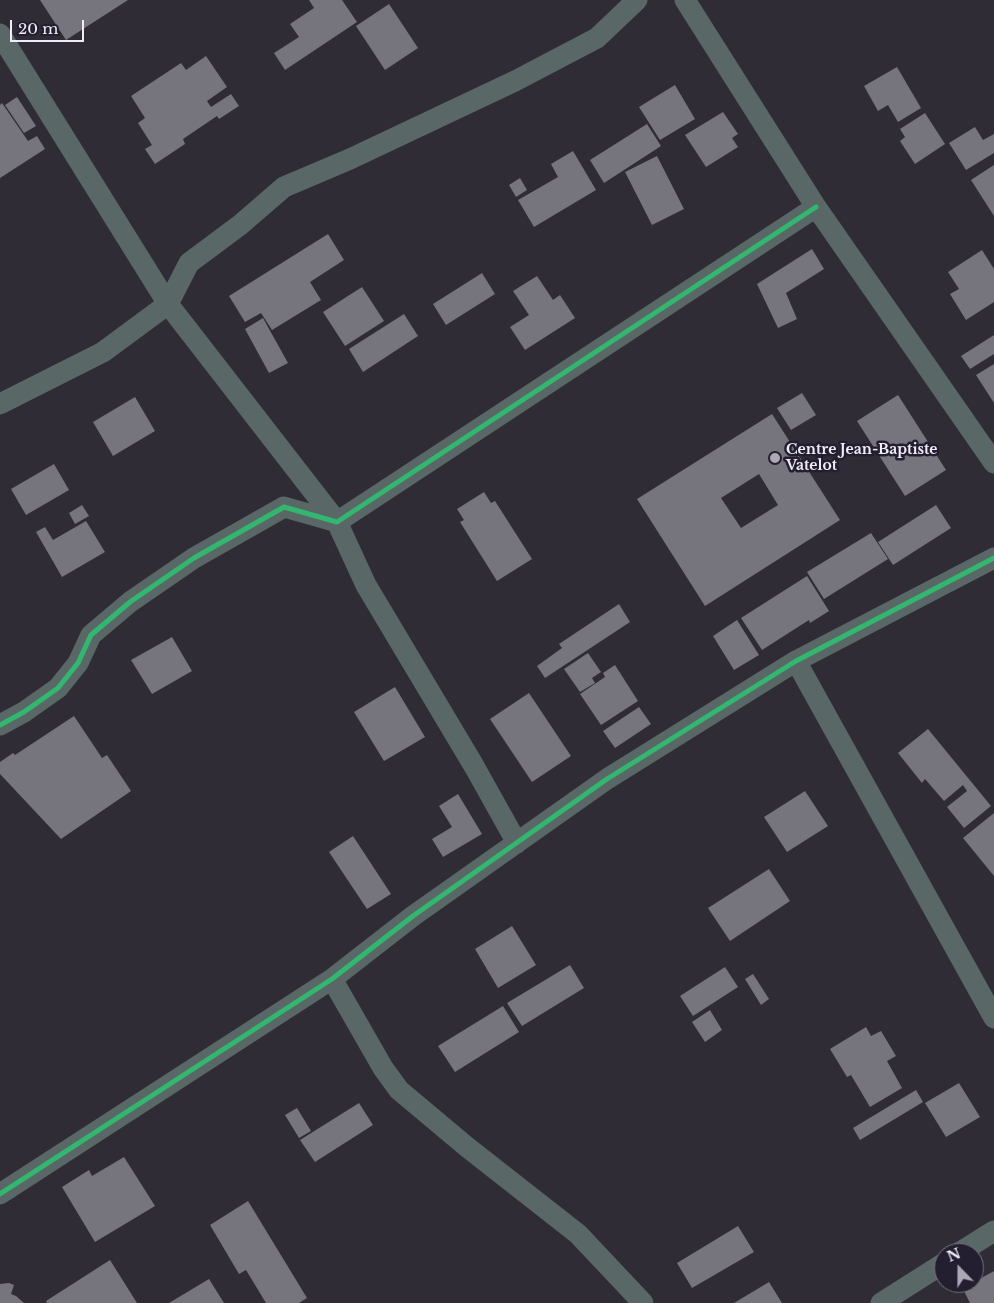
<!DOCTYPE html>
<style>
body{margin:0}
#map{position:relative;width:994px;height:1303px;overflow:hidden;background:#2f2c36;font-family:"Libre Baskerville",serif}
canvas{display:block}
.north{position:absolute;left:934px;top:1243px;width:50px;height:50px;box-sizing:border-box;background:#231f30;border:1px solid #757180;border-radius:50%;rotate:338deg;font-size:14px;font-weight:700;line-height:20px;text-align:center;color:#efedf9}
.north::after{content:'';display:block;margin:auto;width:18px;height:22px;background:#aca9b5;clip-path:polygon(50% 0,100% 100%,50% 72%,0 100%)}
.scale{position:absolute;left:10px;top:20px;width:74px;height:22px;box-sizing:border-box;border:2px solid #efedf9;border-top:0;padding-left:6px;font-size:15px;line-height:18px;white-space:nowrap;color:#efedf9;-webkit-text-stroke:4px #231f30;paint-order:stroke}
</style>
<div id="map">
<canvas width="994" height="1303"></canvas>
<div class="north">N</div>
<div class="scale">20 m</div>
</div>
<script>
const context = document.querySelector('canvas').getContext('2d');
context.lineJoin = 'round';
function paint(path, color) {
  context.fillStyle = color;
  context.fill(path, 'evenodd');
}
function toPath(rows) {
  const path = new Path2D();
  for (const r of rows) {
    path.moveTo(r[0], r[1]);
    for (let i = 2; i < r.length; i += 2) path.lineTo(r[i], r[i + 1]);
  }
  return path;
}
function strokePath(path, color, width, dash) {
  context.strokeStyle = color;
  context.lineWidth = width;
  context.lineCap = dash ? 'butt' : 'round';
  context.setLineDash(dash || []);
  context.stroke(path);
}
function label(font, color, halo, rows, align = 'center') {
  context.font = font + ' "Libre Baskerville",serif';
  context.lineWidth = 5;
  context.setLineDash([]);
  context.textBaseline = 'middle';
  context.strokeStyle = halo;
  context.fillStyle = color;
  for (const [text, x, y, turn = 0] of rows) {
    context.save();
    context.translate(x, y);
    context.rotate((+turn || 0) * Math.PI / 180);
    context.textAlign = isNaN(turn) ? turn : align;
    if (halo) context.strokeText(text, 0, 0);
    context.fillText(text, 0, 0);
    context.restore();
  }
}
paint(toPath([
 [40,0,128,0,66,40],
 [309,0,342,0,357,22,285,70,274,53,299,37,290,24,314,8],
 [389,4,418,48,385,70,356,26],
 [206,56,227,87,207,101,211,107,231,94,239,106,219,119,217,116,183,139,185,144,155,164,145,149,152,145,138,123,145,118,131,96,181,63,186,70],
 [897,67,921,108,898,122,888,105,878,111,864,86],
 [675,85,695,119,660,140,639,107],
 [17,97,36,126,24,133,5,105],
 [2,103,28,141,37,136,45,149,0,178,0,105],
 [723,112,738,134,732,138,738,147,706,167,685,135],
 [925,113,945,144,915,164,900,141,905,137,900,129],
 [647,124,661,146,604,183,590,160],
 [975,127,983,140,994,134,994,153,966,170,949,143],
 [573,151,596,190,534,227,518,200,558,177,551,164],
 [657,156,684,209,652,225,625,172],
 [994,165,994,216,971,180],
 [520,178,527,190,516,197,509,185],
 [328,234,344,260,310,282,321,300,272,330,261,313,245,322,229,296],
 [812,249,824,269,786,293,797,319,778,328,757,284],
 [982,250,994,269,994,302,966,320,950,294,959,289,948,272],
 [482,273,495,294,446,325,433,304],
 [537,276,553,300,560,295,575,318,525,350,510,327,529,315,513,291],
 [362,287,384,321,345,346,323,312],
 [404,314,418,336,363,372,349,349],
 [263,318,288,363,269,373,245,329],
 [994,335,994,354,970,369,961,356],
 [994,364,994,403,976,375],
 [802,393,816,415,791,430,777,408],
 [898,395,946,470,905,496,857,421],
 [135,397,155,431,113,456,93,422],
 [772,414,840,520,705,606,637,499],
 [759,474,778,505,741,528,721,498],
 [54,464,69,490,26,515,11,489],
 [484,492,491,503,495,501,532,559,497,581,460,522,464,520,457,509],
 [82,505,89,516,75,524,69,513],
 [936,505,951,528,893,565,878,542],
 [86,521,105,552,62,577,36,532,45,527,53,540],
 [871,533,888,559,824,599,807,572],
 [807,576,829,611,810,623,809,620,762,650,741,618],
 [619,604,630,622,545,678,537,666,562,648,559,644],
 [737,620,759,655,734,670,713,636],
 [172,637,192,671,152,694,131,660],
 [588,653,601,672,592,678,595,683,580,692,564,669],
 [615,665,638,701,601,725,580,694,605,677,603,673],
 [395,687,425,737,384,761,354,712],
 [529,693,571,756,532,782,490,719],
 [639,707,651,724,615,748,603,731],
 [74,716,102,758,107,755,131,791,61,839,0,774,0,762,13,753,15,755],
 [928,729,991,806,964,828,947,807,967,791,963,785,944,801,925,779,922,783,898,753],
 [805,791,828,826,787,852,764,817],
 [458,794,482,834,443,857,432,839,452,827,439,806],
 [994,813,994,876,963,838],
 [353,836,391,894,367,909,329,852],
 [769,869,790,901,730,941,708,908],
 [512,926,536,965,498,988,475,949],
 [570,965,584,988,522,1026,507,1003],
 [725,967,738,987,693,1016,680,996],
 [753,974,769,999,761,1005,745,979],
 [503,1006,519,1032,455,1072,438,1046],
 [710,1010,722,1030,705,1042,692,1022],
 [866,1027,871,1036,881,1031,896,1056,887,1061,902,1088,870,1107,851,1075,847,1077,830,1049],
 [959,1083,980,1117,946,1137,925,1103],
 [916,1090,923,1102,860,1140,853,1128],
 [359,1103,373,1125,315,1162,300,1140],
 [297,1108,311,1131,299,1138,285,1115],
 [124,1157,155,1206,95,1242,62,1187,89,1170,92,1176],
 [248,1201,307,1298,299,1303,266,1303,246,1270,239,1274,210,1225],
 [738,1226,754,1252,692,1288,677,1263],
 [110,1260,137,1303,47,1303,46,1301],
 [994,1271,994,1303,970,1303,962,1287,974,1283,974,1282],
 [209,1279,224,1303,169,1303],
 [769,1282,782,1303,734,1303],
 [9,1283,14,1285,11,1294,16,1296,24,1303,0,1303,0,1284]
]), '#76747c');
strokePath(toPath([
 [685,0,816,207,994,463],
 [0,34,168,304,337,522,366,585,474,766,517,843],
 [0,404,103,352,168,304,189,263,240,225,284,187,350,159,515,81,597,38,637,0],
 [796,661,994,1018],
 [0,725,24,712,58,688,78,663,91,635,130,602,194,558,284,507,337,522,816,207],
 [332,979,383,1068,399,1090,467,1147,578,1234,643,1303],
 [0,1194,332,979,413,916,607,779,796,661,994,558],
 [959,1253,994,1231],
 [881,1303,944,1263]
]), '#596866', 21);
strokePath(toPath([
 [0,725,24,712,58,688,78,663,91,635,130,602,194,558,284,507,337,522,816,207],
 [0,1194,332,979,413,916,607,779,796,661,994,558]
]), '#33b770', 5);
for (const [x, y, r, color] of [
 [775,458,6,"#aca9b5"]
]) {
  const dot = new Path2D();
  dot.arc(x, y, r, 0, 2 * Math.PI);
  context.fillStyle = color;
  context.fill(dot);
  strokePath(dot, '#231f30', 2);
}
label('bold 14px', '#efedf9', '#231f30', [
 ["Centre Jean-Baptiste",786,450],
 ["Vatelot",786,466]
], 'left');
</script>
